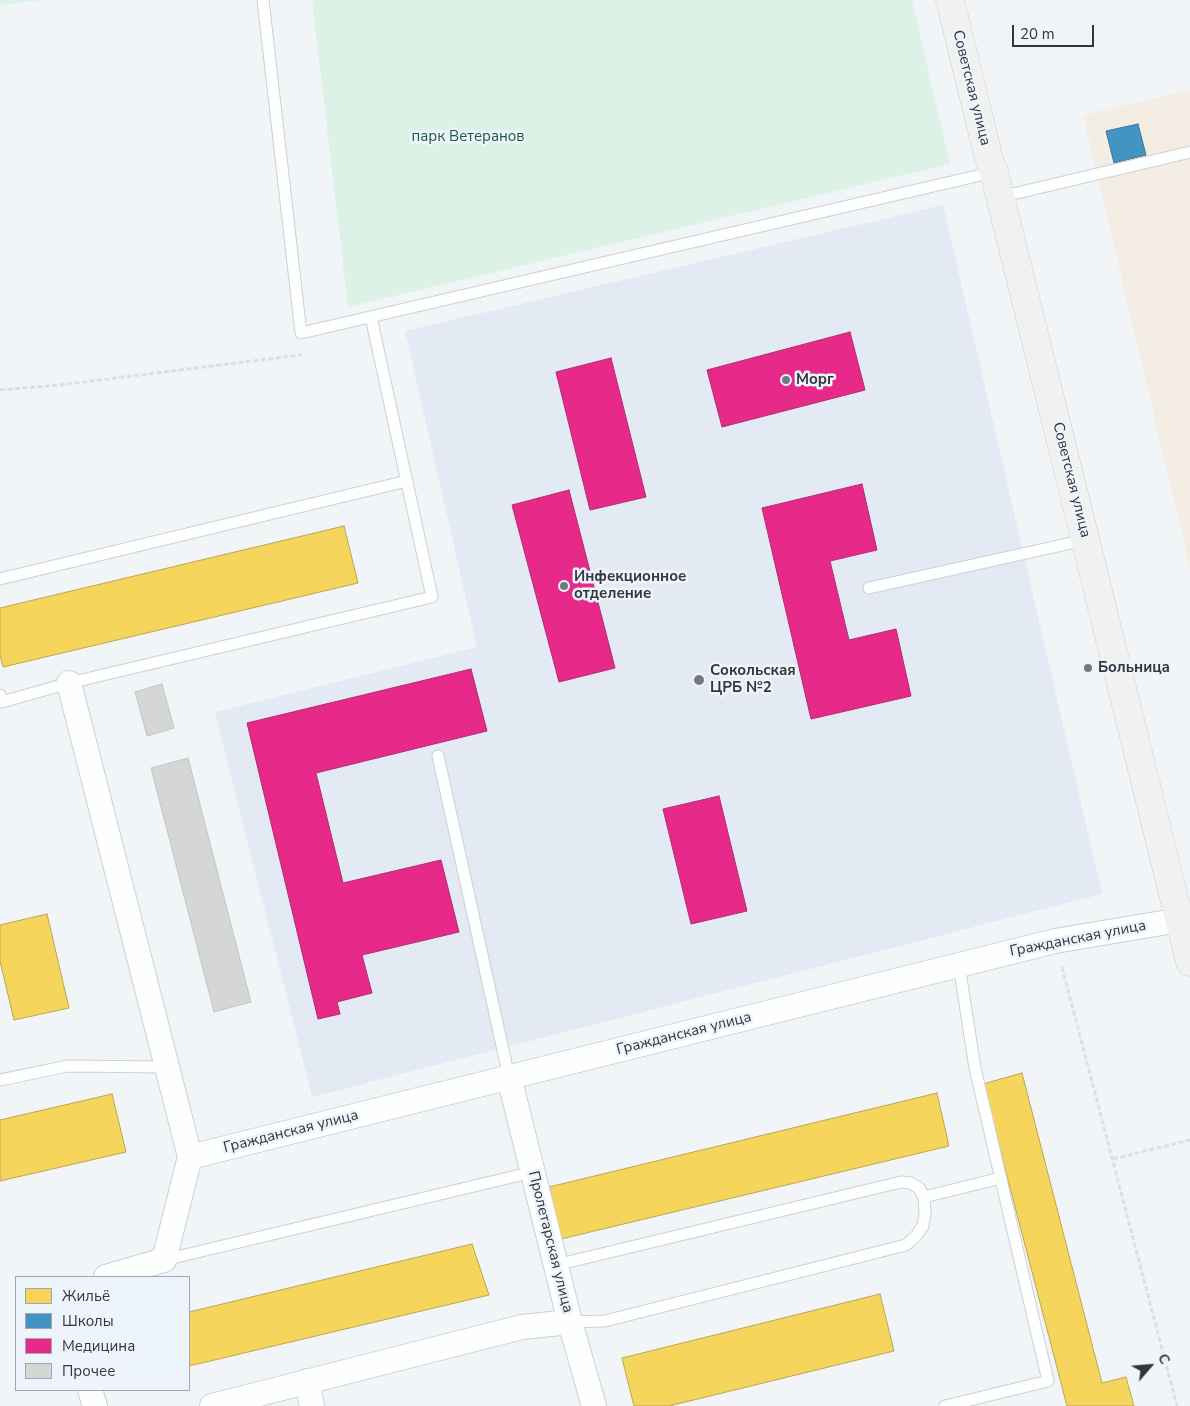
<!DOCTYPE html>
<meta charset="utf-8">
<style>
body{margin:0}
#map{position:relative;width:1190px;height:1406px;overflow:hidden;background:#f2f5f8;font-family:"Nunito Sans",sans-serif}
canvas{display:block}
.legend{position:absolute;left:15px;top:1276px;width:175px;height:115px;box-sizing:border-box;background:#eef4fc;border:1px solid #a4a8ae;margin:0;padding:6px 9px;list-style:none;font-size:15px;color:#343639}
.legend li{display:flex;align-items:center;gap:10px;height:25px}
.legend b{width:25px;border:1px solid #a4a8ae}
.north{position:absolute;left:1125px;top:1341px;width:50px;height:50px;-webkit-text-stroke:4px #eef4fc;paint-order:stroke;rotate:63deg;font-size:14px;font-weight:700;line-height:20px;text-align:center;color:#343639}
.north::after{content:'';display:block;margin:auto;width:18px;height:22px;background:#343639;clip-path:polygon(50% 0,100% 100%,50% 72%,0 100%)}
.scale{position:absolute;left:1012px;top:25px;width:82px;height:22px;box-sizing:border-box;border:2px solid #343639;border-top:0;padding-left:6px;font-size:15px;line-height:18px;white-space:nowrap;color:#343639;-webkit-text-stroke:4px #eef4fc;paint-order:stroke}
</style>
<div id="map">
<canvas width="1190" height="1406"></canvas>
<ul class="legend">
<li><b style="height:14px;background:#f6d55c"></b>Жильё</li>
<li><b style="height:14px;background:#4393c3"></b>Школы</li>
<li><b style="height:14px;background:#e7298a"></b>Медицина</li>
<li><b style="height:14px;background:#d5d6d6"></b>Прочее</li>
</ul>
<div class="north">С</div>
<div class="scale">20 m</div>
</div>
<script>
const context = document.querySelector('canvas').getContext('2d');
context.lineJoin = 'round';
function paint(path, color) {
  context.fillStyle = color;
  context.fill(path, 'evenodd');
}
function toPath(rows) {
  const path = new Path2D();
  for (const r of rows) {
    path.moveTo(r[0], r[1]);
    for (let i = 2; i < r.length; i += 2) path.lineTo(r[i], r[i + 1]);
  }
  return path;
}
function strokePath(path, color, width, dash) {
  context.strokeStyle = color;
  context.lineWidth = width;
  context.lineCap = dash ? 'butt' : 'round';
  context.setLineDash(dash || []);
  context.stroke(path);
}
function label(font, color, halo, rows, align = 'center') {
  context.font = font + ' "Nunito Sans",sans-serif';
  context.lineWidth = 5;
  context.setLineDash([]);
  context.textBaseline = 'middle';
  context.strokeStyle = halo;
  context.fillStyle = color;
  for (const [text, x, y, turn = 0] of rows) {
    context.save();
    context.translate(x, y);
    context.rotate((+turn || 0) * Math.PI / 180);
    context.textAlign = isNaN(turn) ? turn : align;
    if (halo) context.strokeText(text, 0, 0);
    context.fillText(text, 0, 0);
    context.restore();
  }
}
paint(toPath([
 [943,205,1102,894,312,1097,215,712,477,647,405,331]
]), '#e3eaf3');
paint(toPath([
 [1190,90,1190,569,1083,115]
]), '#f4ede4');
paint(toPath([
 [0,0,43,0,0,5],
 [312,0,912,0,950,164,348,307]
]), '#dcf2e6');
const homes = toPath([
 [344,526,358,583,3,667,0,655,0,608,344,526],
 [47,914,69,1008,14,1020,0,961,0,925,47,914],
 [1022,1073,1102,1383,1126,1377,1134,1406,1067,1406,983,1084,1022,1073],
 [937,1093,949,1146,561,1239,549,1187,937,1093],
 [112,1094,126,1152,0,1181,0,1120,112,1094],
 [472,1244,489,1295,189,1366,189,1312,472,1244],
 [880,1294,894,1351,669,1406,634,1406,622,1358,880,1294]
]);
paint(homes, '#f6d55c');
strokePath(homes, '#bca552', 1);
const schools = toPath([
 [1138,124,1146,155,1114,163,1106,131,1138,124]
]);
paint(schools, '#4393c3');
strokePath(schools, '#3e779a', 1);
const health = toPath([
 [850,332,865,390,722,427,707,370,850,332],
 [611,358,646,497,590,510,556,372,611,358],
 [862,484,877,550,830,561,849,640,896,629,911,696,811,719,762,508,862,484],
 [569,490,615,668,559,682,512,505,569,490],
 [471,669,487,731,316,773,343,883,441,860,459,932,362,955,372,993,337,1002,340,1014,318,1019,247,723,471,669],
 [719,796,747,911,691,924,663,809,719,796]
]);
paint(health, '#e7298a');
strokePath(health, '#b12d72', 1);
const building = toPath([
 [162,684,174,728,147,736,135,692,162,684],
 [188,758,251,1002,214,1012,151,768,188,758]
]);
paint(building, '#d5d6d6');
strokePath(building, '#c3c4c4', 1);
const service = toPath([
 [263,0,301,333,994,172],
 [1000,197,1190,152],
 [0,579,407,481],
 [869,588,1085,540],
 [0,695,2,702,69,683,432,597,371,317],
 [438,756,509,1077],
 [0,1080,68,1066,167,1067],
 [164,1260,533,1172],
 [556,1265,901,1182,911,1183,919,1188,924,1197,1001,1178],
 [570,1322,605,1321,906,1245,916,1236,923,1226,925,1214,924,1197],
 [945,1406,1048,1381,975,1068,959,965]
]);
const minor = toPath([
 [69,683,190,1157,164,1260,106,1277],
 [509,1077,570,1322,594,1406],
 [190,1157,1055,941,1180,920],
 [307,1381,312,1406],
 [90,1390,95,1406],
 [212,1406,522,1327,570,1322]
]);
const secondary = toPath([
 [950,0,989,159,994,172,1190,962]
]);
strokePath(service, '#cdd0d3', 13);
strokePath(minor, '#cdd0d3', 26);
strokePath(secondary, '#cdd0d3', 29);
strokePath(toPath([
 [0,390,59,385,301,355,301,351],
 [1062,967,1177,1406],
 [1113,1159,1190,1140]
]), '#dedfe0', 3, [5, 2.5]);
strokePath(service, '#fdfefe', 11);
strokePath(minor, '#fdfefe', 24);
strokePath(secondary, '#f1f2ef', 28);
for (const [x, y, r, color] of [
 [786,380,5,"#76797c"],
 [564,586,5,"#76797c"],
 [1088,668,5,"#76797c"],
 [699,680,6,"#76797c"]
]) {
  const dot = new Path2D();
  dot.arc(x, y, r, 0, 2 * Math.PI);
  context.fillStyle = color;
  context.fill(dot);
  strokePath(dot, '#eef4fc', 2);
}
label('15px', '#343639', '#eef4fc', [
 ["Советская улица",971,88,76],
 ["Советская улица",1071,480,76],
 ["Гражданская улица",1078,939,-11],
 ["Гражданская улица",684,1034,-14],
 ["Гражданская улица",291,1132,-14],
 ["Пролетарская улица",550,1242,76]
]);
label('15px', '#1b5b39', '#eef4fc', [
 ["парк Ветеранов",468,137]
]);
label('bold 15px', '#343639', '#eef4fc', [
 ["Морг",796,380],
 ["Инфекционное",574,577],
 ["отделение",574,594],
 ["Больница",1098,668],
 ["Сокольская",710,671],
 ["ЦРБ №2",710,688]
], 'left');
</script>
